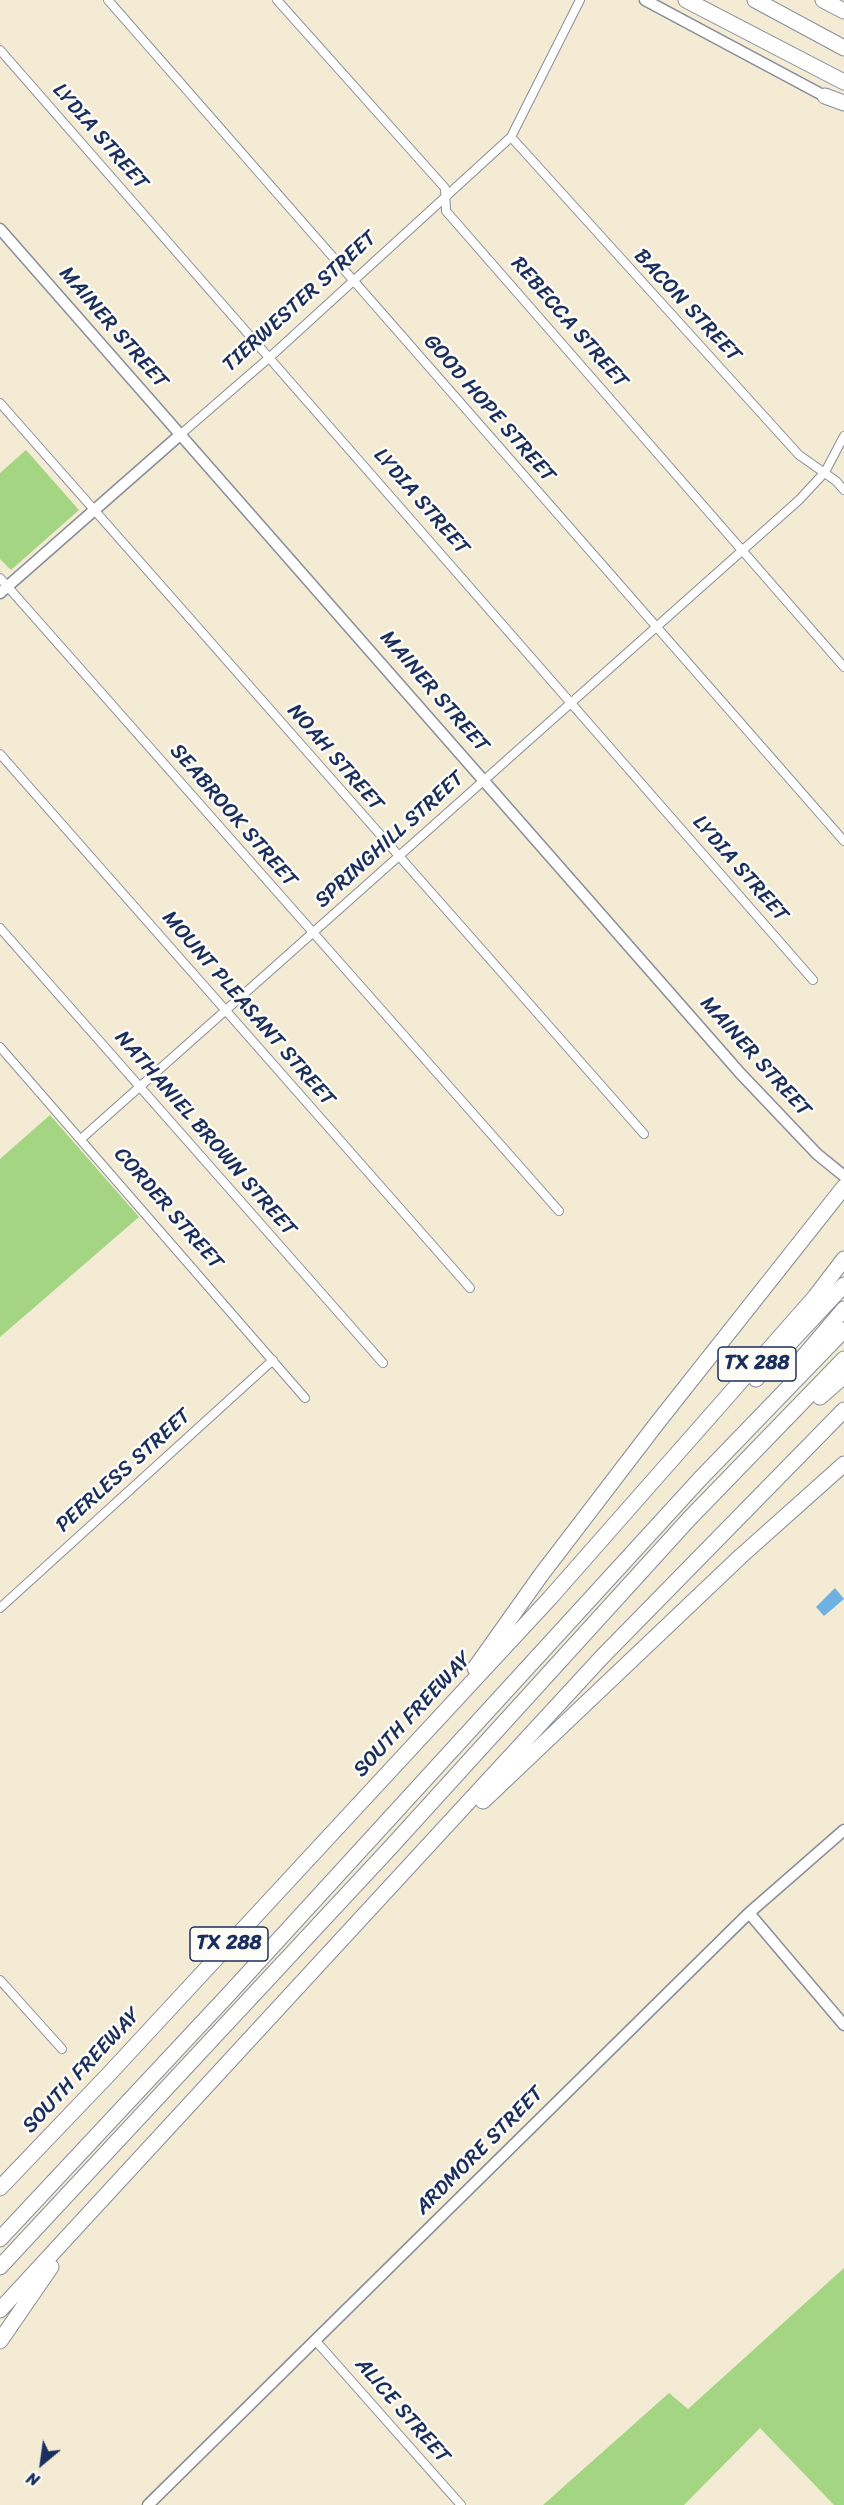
<!DOCTYPE html>
<style>
body{margin:0}
#map{position:relative;width:844px;height:2505px;overflow:hidden;background:#f3ebd4;font-family:Sriracha,sans-serif}
canvas{display:block}
.north{position:absolute;left:12px;top:2433px;width:60px;height:60px;-webkit-text-stroke:4px #fdfcf7;paint-order:stroke;rotate:209deg;font-size:16px;font-weight:700;line-height:24px;text-align:center;color:#1b2f5e}
.north::after{content:'';display:block;margin:auto;width:21px;height:27px;background:#1b2f5e;clip-path:polygon(50% 0,100% 100%,50% 72%,0 100%)}
</style>
<div id="map">
<canvas width="844" height="2505"></canvas>
<div class="north">N</div>
</div>
<script>
const context = document.querySelector('canvas').getContext('2d');
context.lineJoin = 'round';
function paint(path, color) {
  context.fillStyle = color;
  context.fill(path, 'evenodd');
}
function toPath(rows) {
  const path = new Path2D();
  for (const r of rows) {
    path.moveTo(r[0], r[1]);
    for (let i = 2; i < r.length; i += 2) path.lineTo(r[i], r[i + 1]);
  }
  return path;
}
function strokePath(path, color, width, dash) {
  context.strokeStyle = color;
  context.lineWidth = width;
  context.lineCap = dash ? 'butt' : 'round';
  context.setLineDash(dash || []);
  context.stroke(path);
}
function label(font, color, halo, rows, align = 'center') {
  context.font = font + ' Sriracha,sans-serif';
  context.lineWidth = 5;
  context.setLineDash([]);
  context.textBaseline = 'middle';
  context.strokeStyle = halo;
  context.fillStyle = color;
  for (const [text, x, y, turn = 0] of rows) {
    context.save();
    context.translate(x, y);
    context.rotate((+turn || 0) * Math.PI / 180);
    context.textAlign = isNaN(turn) ? turn : align;
    if (halo) context.strokeText(text, 0, 0);
    context.fillText(text, 0, 0);
    context.restore();
  }
}
paint(toPath([
 [26,450,79,510,11,570,0,559,0,473],
 [50,1115,139,1217,0,1337,0,1159],
 [844,2268,844,2505,834,2505,760,2428,684,2505,543,2505,669,2393,688,2409]
]), '#a4d583');
paint(toPath([
 [835,1588,844,1599,824,1616,816,1607]
]), '#6db2e3');
const street = toPath([
 [108,0,844,841],
 [277,0,445,188,446,211,844,667],
 [0,50,813,980],
 [511,137,799,455,836,481,844,490],
 [0,403,644,1134],
 [181,434,270,357,511,137,580,0],
 [0,578,559,1211],
 [0,754,470,1288],
 [0,928,383,1363],
 [0,1047,305,1398],
 [81,1139,799,500,825,472,844,436],
 [0,1608,273,1360],
 [0,1980,62,2049],
 [315,2340,461,2505]
]);
const secondary = toPath([
 [645,0,830,99],
 [0,229,740,1073,817,1154,844,1176],
 [0,593,181,434],
 [749,1913,844,2025],
 [148,2505,749,1913,844,1830]
]);
const highway = toPath([
 [686,0,844,82],
 [755,0,844,48],
 [823,0,844,11],
 [825,96,844,103],
 [789,1378,798,1363,844,1309],
 [756,1379,844,1285],
 [820,1397,844,1376],
 [475,1668,541,1575,658,1422,844,1187],
 [483,1801,741,1556,844,1464],
 [0,2188,109,2074,550,1598,815,1297,844,1259],
 [0,2239,228,1995,700,1479,844,1330],
 [0,2267,390,1848,689,1519,844,1359],
 [0,2310,602,1657,844,1410],
 [0,2341,51,2267]
]);
strokePath(street, '#878d99', 10);
strokePath(secondary, '#878d99', 13);
strokePath(highway, '#878d99', 17);
strokePath(street, '#fff', 8);
strokePath(secondary, '#fff', 10);
strokePath(highway, '#fff', 15);
for (const [x, y, w] of [
 [757,1364,78],
 [229,1944,78]
]) {
  const box = new Path2D();
  box.roundRect(x - w / 2, y - 17, w, 34, 4.5);
  context.fillStyle = '#fdfcf7';
  context.fill(box);
  strokePath(box, '#1b2f5e', 1.5);
}
label('bold 20px', '#1b2f5e', null, [
 ["TX 288",757,1364],
 ["TX 288",229,1944]
]);
label('21px', '#1b2f5e', '#fdfcf7', [
 ["LYDIA STREET",100,137,49],
 ["TIERWESTER STREET",300,302,-42],
 ["BACON STREET",687,306,47],
 ["REBECCA STREET",569,323,49],
 ["MAINER STREET",113,328,49],
 ["GOOD HOPE STREET",489,409,49],
 ["LYDIA STREET",421,502,49],
 ["MAINER STREET",434,692,49],
 ["NOAH STREET",335,758,49],
 ["SEABROOK STREET",233,816,49],
 ["SPRINGHILL STREET",390,840,-42],
 ["LYDIA STREET",740,869,49],
 ["MOUNT PLEASANT STREET",248,1009,49],
 ["MAINER STREET",755,1057,48],
 ["NATHANIEL BROWN STREET",205,1134,49],
 ["CORDER STREET",168,1209,49],
 ["PEERLESS STREET",124,1471,-42],
 ["SOUTH FREEWAY",413,1715,-47],
 ["SOUTH FREEWAY",82,2071,-47],
 ["ARDMORE STREET",480,2151,-45],
 ["ALICE STREET",402,2411,49]
]);
</script>
